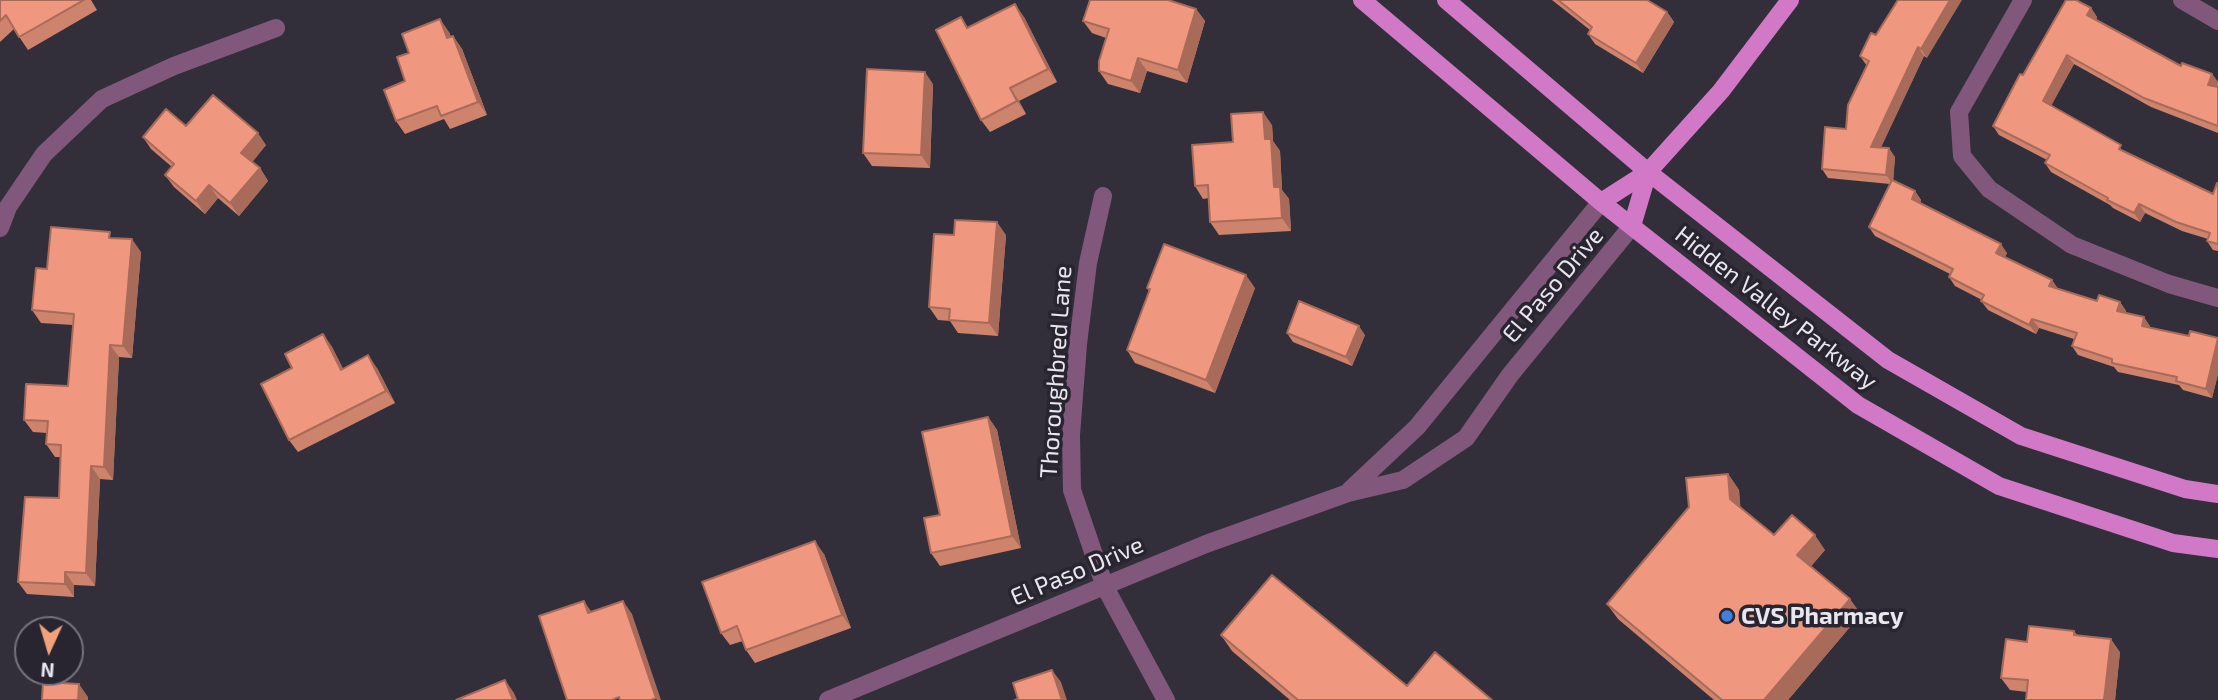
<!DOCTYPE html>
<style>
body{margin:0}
#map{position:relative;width:2218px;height:700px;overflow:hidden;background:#322f3b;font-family:"Exo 2",sans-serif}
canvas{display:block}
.north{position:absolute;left:14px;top:616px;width:70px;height:70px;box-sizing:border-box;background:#282530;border:2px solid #75737c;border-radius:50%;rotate:184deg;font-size:19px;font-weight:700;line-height:28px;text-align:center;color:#e8e7ee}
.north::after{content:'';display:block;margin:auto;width:24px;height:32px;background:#f1a27b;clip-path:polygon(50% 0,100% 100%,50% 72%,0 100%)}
</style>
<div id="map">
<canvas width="2218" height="700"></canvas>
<div class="north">N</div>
</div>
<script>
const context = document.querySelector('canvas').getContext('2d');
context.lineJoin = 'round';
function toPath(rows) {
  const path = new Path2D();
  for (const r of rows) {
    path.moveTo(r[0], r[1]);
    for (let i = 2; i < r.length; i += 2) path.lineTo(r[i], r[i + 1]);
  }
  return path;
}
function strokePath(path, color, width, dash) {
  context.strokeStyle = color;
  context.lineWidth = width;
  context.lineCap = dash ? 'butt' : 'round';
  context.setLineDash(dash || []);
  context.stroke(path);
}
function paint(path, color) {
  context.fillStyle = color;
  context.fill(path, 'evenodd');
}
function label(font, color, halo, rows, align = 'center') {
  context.font = font + ' "Exo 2",sans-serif';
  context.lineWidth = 7;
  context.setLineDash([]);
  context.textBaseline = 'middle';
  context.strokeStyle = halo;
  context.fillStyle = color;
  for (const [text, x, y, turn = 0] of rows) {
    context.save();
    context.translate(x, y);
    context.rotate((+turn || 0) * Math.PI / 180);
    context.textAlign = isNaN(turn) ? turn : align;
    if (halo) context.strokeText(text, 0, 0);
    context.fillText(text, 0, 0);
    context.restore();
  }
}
strokePath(toPath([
 [2023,0,1959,112,1962,156,1989,189,2072,245,2169,284,2218,298],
 [2182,0,2218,21],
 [1103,196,1088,263,1078,344,1071,435,1072,490,1105,587,1166,700],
 [0,228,8,207,44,154,102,99,174,66,276,28],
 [1350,490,1417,427,1601,202],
 [828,700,1206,544,1348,493,1403,480,1466,438,1510,375,1632,226]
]), '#82577c', 18);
strokePath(toPath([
 [1362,0,1601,202,1858,405,1999,486,2173,543,2218,549],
 [1446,0,1648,172,1888,360,2021,436,2185,489,2218,494],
 [1601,202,1648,172,1721,91,1790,0],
 [1632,226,1648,172]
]), '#d179c6', 18);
paint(toPath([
 [0,0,91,0,97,10,28,50,14,29,0,42],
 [1552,0,1647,0,1667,12,1674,22,1643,73,1595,44,1588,34,1590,30],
 [1898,0,1927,58,1924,56,1881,147,1895,157,1893,181,1915,191,1921,200,1920,203,2007,253,2005,257,2052,280,2058,289,2097,301,2120,302,2126,311,2125,313,2150,326,2150,328,2189,336,2218,338,2218,374,2212,398,2183,390,2179,385,2118,372,2114,367,2078,355,2072,346,2074,339,2039,328,2036,334,1988,310,1981,301,1982,300,1955,286,1949,277,1950,274,1875,236,1869,227,1890,184,1828,178,1822,169,1846,129,1867,66,1860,56,1876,35],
 [2091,8,2097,17,2096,20,2181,66,2212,74,2218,82,2218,133,2151,107,2074,64,2051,105,2125,152,2213,194,2218,184,2218,251,2213,250,2207,241,2208,239,2182,231,2145,213,2140,222,2113,208,2110,205,2051,172,2045,163,2047,160,1999,135,1993,126,2023,75],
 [1196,9,1205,21,1187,83,1147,71,1140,93,1108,84,1099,71,1106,38,1092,33,1083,21],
 [1024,17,1057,82,1019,101,1026,114,990,132,981,120,968,28],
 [449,32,451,37,453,36,462,49,487,115,450,129,444,119,405,134,396,121,405,81,409,53],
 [933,84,930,168,872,166,863,153],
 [1272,125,1273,141,1280,151,1282,190,1289,199,1291,231,1219,235,1210,222,1209,198,1203,199,1195,186,1233,142],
 [186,126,266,145,252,162,260,168,268,181,239,216,218,198,205,214,174,187,165,175,172,167,151,149,143,137],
 [954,235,1006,235,998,336,958,333,950,321,938,320,929,307],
 [114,238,141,252,132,358,119,357,113,480,100,479,95,586,74,585,74,597,27,594,18,582,59,498,61,457,55,457,46,444,47,433,33,432,24,420,68,386,73,325,41,323,32,310],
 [1147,288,1255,288,1215,393,1135,363,1127,350,1149,291],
 [1287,333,1365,335,1352,366,1293,342],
 [323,334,332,347,343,369,377,368,395,403,298,452,289,440,292,368],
 [988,417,997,430,1021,548,940,566,931,553,940,515],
 [1728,474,1739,490,1740,507,1774,535,1825,550,1811,566,1861,614,1788,700,1714,700,1618,619,1607,604],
 [824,554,851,628,755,663,746,650,743,641,730,645,721,633],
 [2074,631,2077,635,2120,652,2115,700,2026,700,2027,692,2010,690,2001,678,2027,642],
 [1221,635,1407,686,1492,700,1290,700,1232,651]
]), '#ce836d');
paint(toPath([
 [1950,0,1962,0,1927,58,1921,49],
 [1015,4,1024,17,1057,82,1048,69],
 [2091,8,2097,17,2094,24,2087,15],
 [1196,9,1205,21,1187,83,1178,70],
 [1667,12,1674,22,1643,73,1636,63],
 [440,19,449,32,456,51,447,38],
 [453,36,462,49,487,115,478,102],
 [1918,47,1924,56,1877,156,1871,147],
 [2067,55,2074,64,2049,110,2043,101],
 [1138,58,1147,71,1140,93,1131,81],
 [925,72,933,84,930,168,921,155],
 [2212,74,2218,82,2215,94,2208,85],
 [1010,88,1019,101,1026,114,1017,101],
 [1263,112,1272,125,1273,141,1280,151,1282,190,1289,199,1291,231,1282,218,1274,187,1265,139],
 [258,133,266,145,250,165,241,153],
 [1889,148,1895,157,1893,184,1886,175],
 [260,168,268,181,239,216,230,203],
 [209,185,218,198,205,214,196,201],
 [1915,191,1921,200,1918,208,1912,199],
 [2139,204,2145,213,2140,222,2134,213],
 [997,222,1006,235,998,336,989,323],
 [132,239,141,252,132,358,123,346],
 [2001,244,2007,253,2002,262,1996,253],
 [1246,275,1255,288,1215,393,1206,380],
 [2052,280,2058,289,2049,286],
 [2120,302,2126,311,2123,320,2117,311],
 [2144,317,2150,326,2148,335,2142,326],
 [2032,319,2039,328,2036,334,2029,325],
 [1359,326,1365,335,1352,366,1346,357],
 [323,334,332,347,350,382,341,370],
 [2218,341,2218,374,2212,398,2206,389],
 [110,345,119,357,113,480,104,467],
 [368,355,377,368,395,403,386,391],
 [988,417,997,430,1021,548,1012,536],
 [91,466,100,479,95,586,86,573],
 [1728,474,1739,490,1741,514,1730,499],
 [1815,535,1825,550,1808,570,1797,555],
 [815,541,824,554,851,628,842,615],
 [65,572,74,585,74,597,65,584],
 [1850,599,1861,614,1788,700,1764,700],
 [584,601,593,614,588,613],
 [623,601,632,614,661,700,657,700,656,698],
 [2111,639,2120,652,2115,700,2104,700],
 [1052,670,1061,682,1067,700,1062,700],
 [505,680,514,693,517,700,513,700],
 [79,684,88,697,88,700,78,700]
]), '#a86a59');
const building = toPath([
 [0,0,84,0,19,37,6,15,0,21,0,0],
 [1090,0,1168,0,1196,9,1178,70,1138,58,1131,81,1099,71,1099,61,1109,29,1083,21,1090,0],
 [1558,0,1647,0,1667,12,1636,63,1588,34,1592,27,1558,0],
 [1898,0,1950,0,1921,49,1918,47,1871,147,1889,148,1886,175,1822,169,1825,127,1846,129,1848,105,1869,61,1860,56,1871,33,1876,35,1898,0],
 [2066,0,2076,0,2091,8,2087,15,2181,66,2182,63,2212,74,2208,85,2218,87,2218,126,2144,98,2067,55,2043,101,2121,145,2119,149,2213,194,2217,183,2218,184,2218,244,2207,241,2210,233,2176,222,2139,204,2134,213,2107,200,2108,198,2045,163,2050,155,1993,126,2020,74,2023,75,2066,0],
 [1015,4,1048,69,1010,88,1017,101,981,120,936,30,961,17,967,28,1015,4],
 [440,19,447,38,453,36,478,102,441,116,437,106,396,121,384,90,405,81,397,57,409,53,402,34,440,19],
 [867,69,925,72,921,155,863,153,867,69],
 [213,95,258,133,241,153,260,168,230,203,209,185,196,201,165,175,174,164,143,137,166,109,186,126,213,95],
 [1263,112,1265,139,1271,139,1274,187,1280,187,1282,218,1210,222,1208,185,1195,186,1192,145,1233,142,1231,114,1263,112],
 [1892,180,1915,191,1912,199,2001,244,1996,253,2052,280,2049,286,2097,301,2099,295,2120,302,2117,311,2144,317,2142,326,2189,336,2190,331,2218,338,2206,389,2176,381,2177,377,2112,363,2112,359,2072,346,2077,333,2032,319,2029,325,1981,301,1984,295,1949,277,1953,269,1869,227,1892,180],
 [955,220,997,222,989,323,949,320,950,309,929,307,934,234,954,235,955,220],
 [51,227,110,232,109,238,132,239,123,346,110,345,104,467,91,466,86,573,65,572,65,584,18,582,25,497,59,498,61,445,46,444,48,421,24,420,26,384,68,386,74,314,32,310,36,268,47,269,51,227],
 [1164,244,1246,275,1206,380,1127,350,1150,289,1147,288,1164,244],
 [1299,301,1359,326,1346,357,1287,333,1299,301],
 [323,334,341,370,368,355,386,391,289,440,261,384,292,368,285,354,323,334],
 [988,417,1012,536,931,553,924,518,940,515,922,432,988,417],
 [1728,474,1730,499,1774,535,1792,515,1815,535,1797,555,1850,599,1764,700,1722,700,1607,604,1689,507,1686,478,1728,474],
 [815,541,842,615,746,650,737,626,721,633,702,582,815,541],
 [1272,575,1407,686,1435,652,1492,700,1298,700,1221,635,1272,575],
 [584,601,588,613,623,601,656,698,651,700,620,700,619,697,612,700,567,700,539,616,584,601],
 [2029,626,2074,631,2074,635,2111,639,2104,700,2026,700,2028,680,2001,678,2006,639,2027,642,2029,626],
 [1052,670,1062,700,1015,700,1018,699,1013,683,1052,670],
 [505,680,513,700,456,700,505,680],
 [43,682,79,684,78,700,42,700,43,682]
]);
paint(building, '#f0987f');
strokePath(building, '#a86a59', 2);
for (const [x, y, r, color] of [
 [1727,616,7,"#3f7fe0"]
]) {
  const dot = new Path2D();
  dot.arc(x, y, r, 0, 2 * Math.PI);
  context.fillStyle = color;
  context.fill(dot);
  strokePath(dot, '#282530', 2.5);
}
label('24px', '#e8e7ee', '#282530', [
 ["El Paso Drive",1553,285,-50],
 ["Hidden Valley Parkway",1776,308,38],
 ["Thoroughbred Lane",1056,372,-86],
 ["El Paso Drive",1077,571,-23]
]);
label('bold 24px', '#e8e7ee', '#282530', [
 ["CVS Pharmacy",1741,616]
], 'left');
</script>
